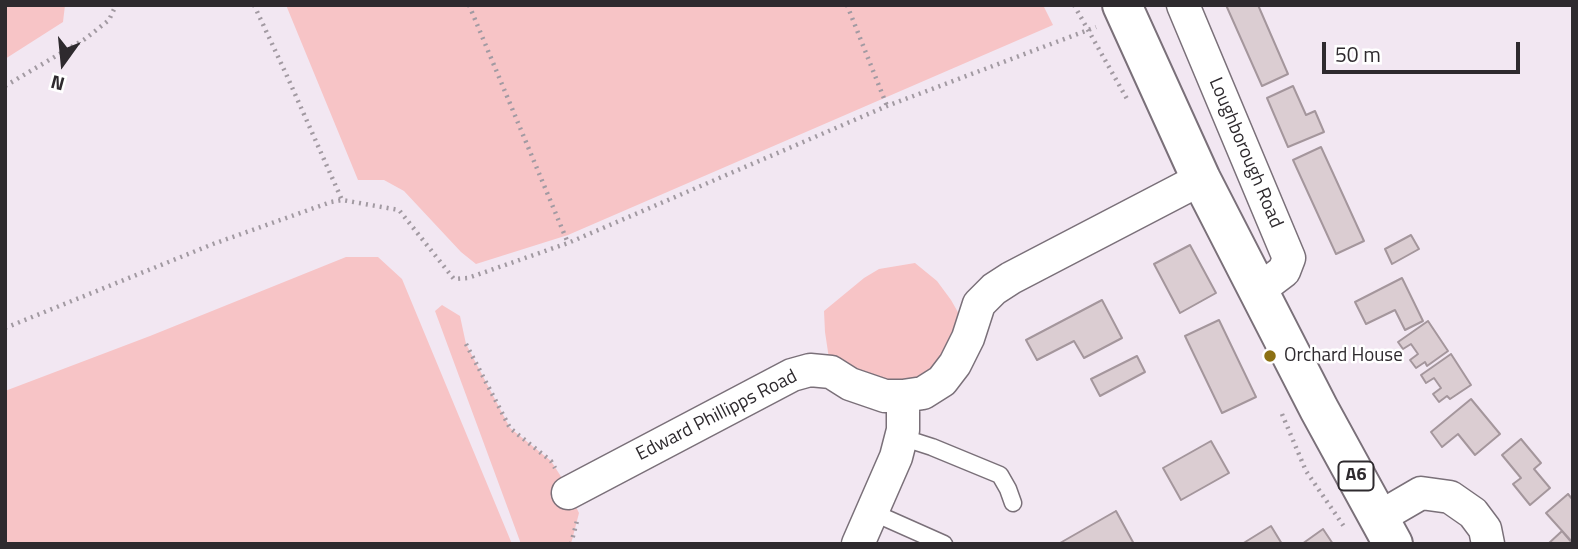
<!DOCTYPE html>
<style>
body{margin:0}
#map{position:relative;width:1578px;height:549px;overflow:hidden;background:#f2e7f2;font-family:"Titillium Web",sans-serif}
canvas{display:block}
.frame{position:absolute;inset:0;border:7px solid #2e2a2e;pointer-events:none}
.north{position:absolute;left:28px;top:28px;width:70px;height:70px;-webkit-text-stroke:5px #fff;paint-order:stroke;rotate:195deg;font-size:19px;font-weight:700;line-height:28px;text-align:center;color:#2e2a2e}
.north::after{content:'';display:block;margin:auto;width:24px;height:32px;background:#2e2a2e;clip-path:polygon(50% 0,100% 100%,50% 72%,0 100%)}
.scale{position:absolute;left:1322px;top:42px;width:198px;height:32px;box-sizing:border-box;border:4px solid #2e2a2e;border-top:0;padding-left:9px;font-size:21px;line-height:24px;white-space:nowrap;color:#2e2a2e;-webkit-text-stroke:5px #fff;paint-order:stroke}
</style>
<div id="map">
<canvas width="1578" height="549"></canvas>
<div class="frame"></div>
<div class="north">N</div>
<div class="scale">50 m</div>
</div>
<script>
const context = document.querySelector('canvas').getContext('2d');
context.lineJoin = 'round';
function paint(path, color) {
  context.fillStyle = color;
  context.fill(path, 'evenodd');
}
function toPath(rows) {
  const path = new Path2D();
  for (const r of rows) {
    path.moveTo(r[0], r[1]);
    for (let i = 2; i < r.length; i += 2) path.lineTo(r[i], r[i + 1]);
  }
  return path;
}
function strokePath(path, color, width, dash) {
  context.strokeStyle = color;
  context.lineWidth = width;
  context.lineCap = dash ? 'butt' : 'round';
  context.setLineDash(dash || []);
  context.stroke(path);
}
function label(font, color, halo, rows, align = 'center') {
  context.font = font + ' "Titillium Web",sans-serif';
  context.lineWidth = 5;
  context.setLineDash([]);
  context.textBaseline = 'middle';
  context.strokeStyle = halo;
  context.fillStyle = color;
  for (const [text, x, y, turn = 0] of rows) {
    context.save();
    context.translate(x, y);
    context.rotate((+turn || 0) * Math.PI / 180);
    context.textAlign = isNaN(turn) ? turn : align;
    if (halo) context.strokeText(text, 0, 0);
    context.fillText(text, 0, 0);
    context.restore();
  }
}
paint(toPath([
 [5,5,65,5,63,22,5,59],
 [286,5,1043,5,1053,25,568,235,476,264,461,252,404,191,384,180,358,180],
 [346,257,378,257,402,279,512,544,5,544,5,391,150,336],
 [915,263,937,281,951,300,963,321,923,393,831,372,825,332,824,311,864,278,879,269],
 [442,305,460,316,466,344,510,428,551,461,560,475,579,513,571,544,521,544,435,311]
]), '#f7c4c6');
const building = toPath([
 [1226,5,1258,5,1288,74,1262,86,1226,5],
 [1293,86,1306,115,1315,111,1324,132,1288,147,1267,98,1293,86],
 [1321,147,1364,241,1336,254,1293,160,1321,147],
 [1411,235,1419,249,1392,264,1385,249,1411,235],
 [1190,245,1216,293,1180,313,1154,264,1190,245],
 [1402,278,1423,321,1405,330,1395,310,1366,324,1355,302,1402,278],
 [1102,300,1122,338,1084,358,1074,341,1037,360,1026,340,1102,300],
 [1219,320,1256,397,1222,413,1185,336,1219,320],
 [1428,321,1448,351,1427,366,1425,362,1416,368,1410,360,1418,354,1411,344,1403,349,1398,342,1428,321],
 [1451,354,1471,385,1450,399,1447,396,1439,402,1433,394,1441,388,1434,378,1426,383,1421,375,1451,354],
 [1137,356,1145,372,1100,396,1091,379,1137,356],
 [1471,399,1500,434,1475,455,1458,434,1442,447,1431,432,1471,399],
 [1521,439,1541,463,1534,469,1550,488,1530,505,1513,484,1521,478,1502,455,1521,439],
 [1211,441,1229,473,1181,500,1163,468,1211,441],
 [1568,494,1573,500,1573,543,1546,513,1568,494],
 [1116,511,1134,544,1060,544,1060,543,1116,511],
 [1271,526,1282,544,1242,544,1271,526],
 [1323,529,1333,544,1302,544,1323,529],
 [1562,531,1573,544,1548,544,1562,531]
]);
paint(building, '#dbcdd2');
strokePath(building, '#a4969c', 2);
const lane = toPath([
 [901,437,932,447,1000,475,1008,489,1013,503],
 [872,512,944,544]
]);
const street = toPath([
 [1183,5,1289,258,1284,271,1259,290],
 [568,493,792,375,810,370,831,372,850,384,885,396,903,396,923,393,942,381,955,364,968,338,979,304,994,289,1011,278,1201,179],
 [1378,518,1421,493,1450,497,1473,513,1485,529,1488,544],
 [858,544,896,457,903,430,903,396]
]);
const highway = toPath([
 [1122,5,1201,179,1319,409,1393,544]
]);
strokePath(lane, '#7a7079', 19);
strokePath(street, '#7a7079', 35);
strokePath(highway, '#7a7079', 42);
strokePath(toPath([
 [254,5,287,76,342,200],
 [469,5,568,243],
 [847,5,887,106],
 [1074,5,1127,99],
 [5,86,85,39,109,20,116,5],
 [5,328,213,244,331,202,342,200,399,210,454,279,468,278,568,243,887,106,1096,27],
 [466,344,510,428,551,461,555,468],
 [1282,414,1306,471,1345,528],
 [571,544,578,517]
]), '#a29aa2', 4.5, [2, 5]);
strokePath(lane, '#fff', 16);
strokePath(street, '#fff', 32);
strokePath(highway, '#fff', 38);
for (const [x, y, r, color] of [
 [1270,356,7,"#8c7013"]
]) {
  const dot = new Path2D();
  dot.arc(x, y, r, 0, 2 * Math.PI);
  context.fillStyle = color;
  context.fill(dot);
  strokePath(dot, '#fff', 2.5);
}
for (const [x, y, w] of [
 [1356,476,35]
]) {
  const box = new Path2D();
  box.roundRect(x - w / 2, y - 14.5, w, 29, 5);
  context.fillStyle = '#fff';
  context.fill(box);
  strokePath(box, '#2e2a2e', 2);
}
label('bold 18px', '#2e2a2e', null, [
 ["A6",1356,476]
]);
label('19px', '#2e2a2e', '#fff', [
 ["Loughborough Road",1245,153,67],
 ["Edward Phillipps Road",717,416,-27]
]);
label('19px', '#2e2a2e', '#fff', [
 ["Orchard House",1284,356]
], 'left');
</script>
